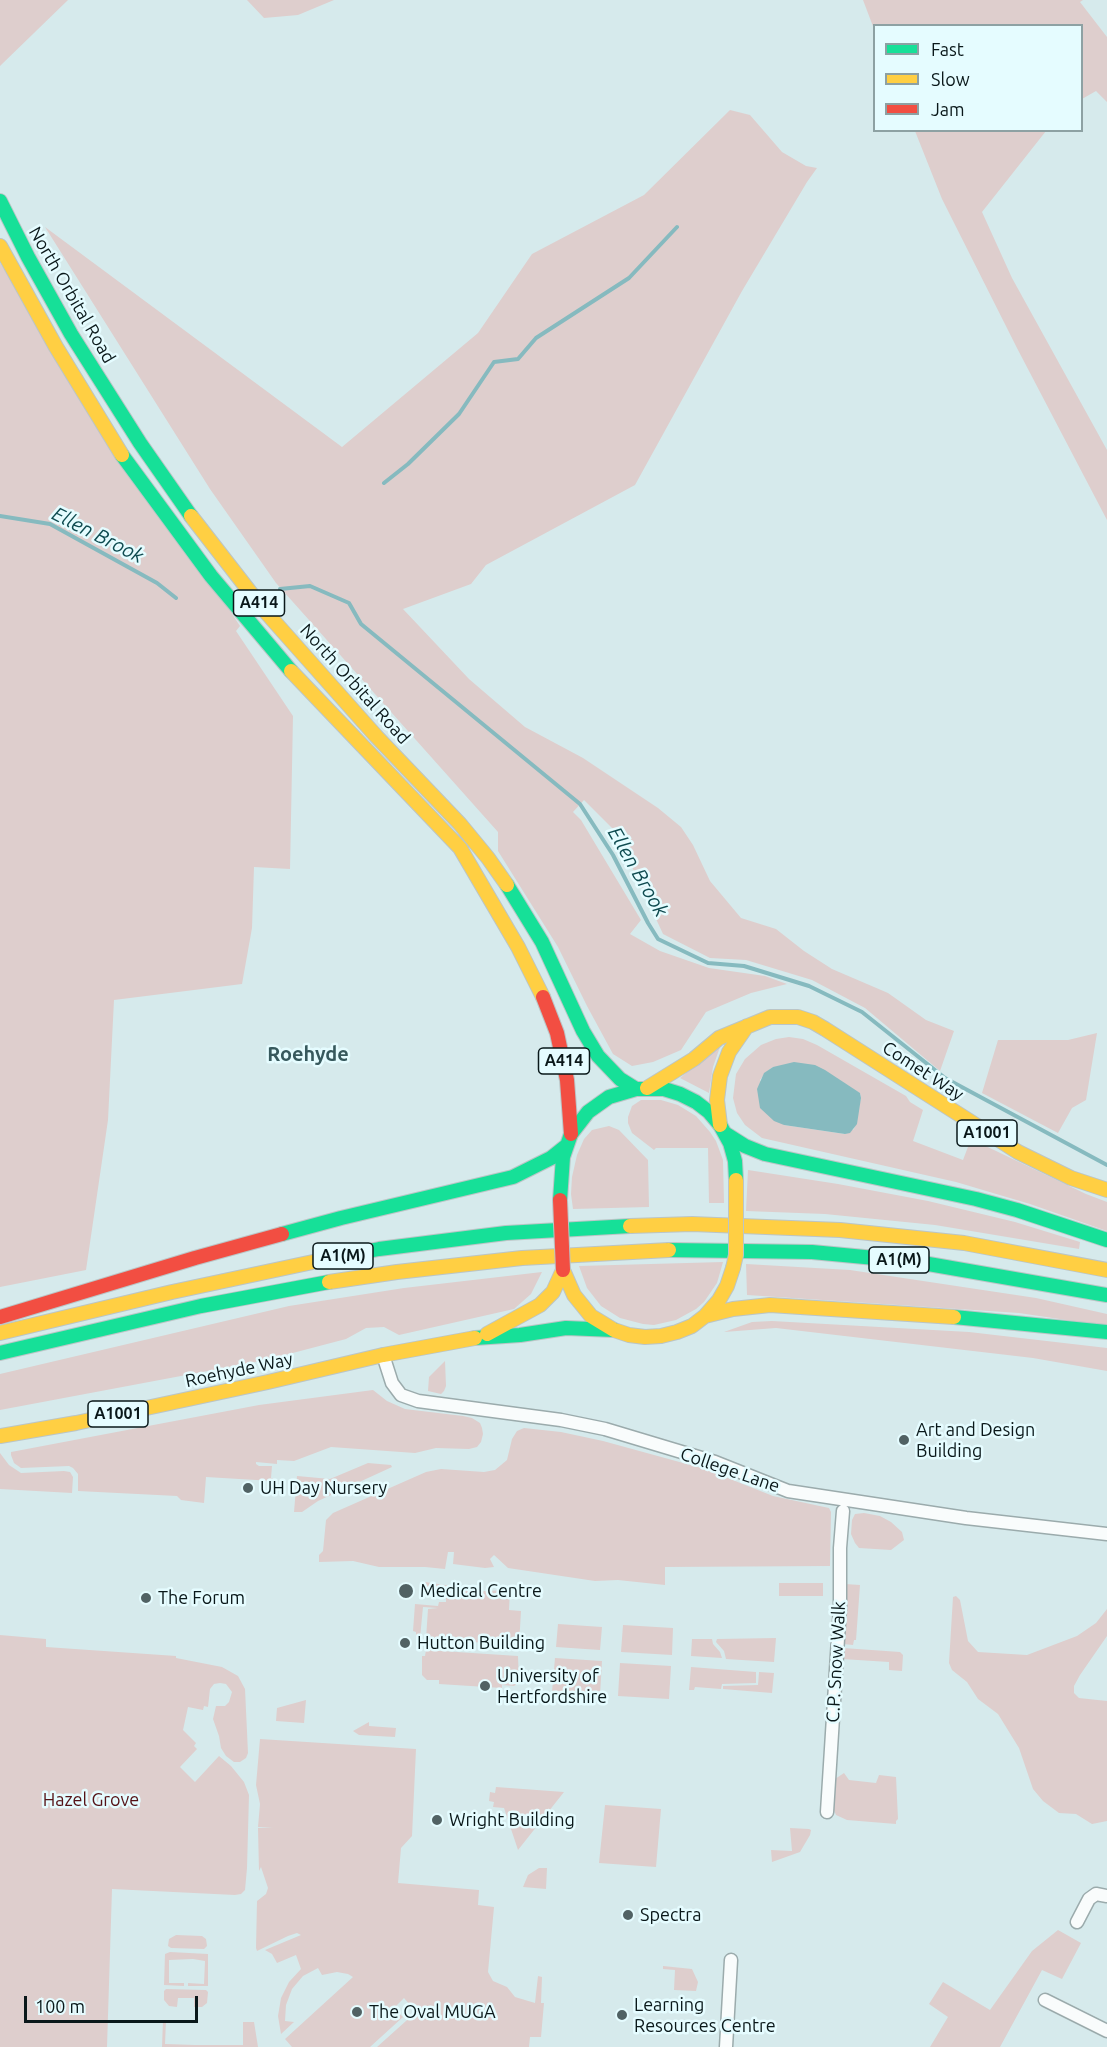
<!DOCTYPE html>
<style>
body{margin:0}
#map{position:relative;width:1107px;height:2047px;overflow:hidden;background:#d6eaec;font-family:Ubuntu,sans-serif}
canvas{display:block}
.legend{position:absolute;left:873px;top:24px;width:210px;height:108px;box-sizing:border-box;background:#e5fcff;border:2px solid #8da1a3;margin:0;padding:8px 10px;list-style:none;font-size:18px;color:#0a181a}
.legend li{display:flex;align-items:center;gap:12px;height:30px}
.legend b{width:30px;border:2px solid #8da1a3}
.scale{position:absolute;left:24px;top:1996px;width:174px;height:27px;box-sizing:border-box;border:3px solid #0a181a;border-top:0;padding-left:8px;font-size:18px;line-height:21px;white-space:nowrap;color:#0a181a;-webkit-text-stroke:4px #e5fcff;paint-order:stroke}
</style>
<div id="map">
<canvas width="1107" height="2047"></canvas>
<ul class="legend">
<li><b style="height:8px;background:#16e098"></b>Fast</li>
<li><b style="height:8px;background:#ffcf43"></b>Slow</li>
<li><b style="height:8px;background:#f24e42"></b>Jam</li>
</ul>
<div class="scale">100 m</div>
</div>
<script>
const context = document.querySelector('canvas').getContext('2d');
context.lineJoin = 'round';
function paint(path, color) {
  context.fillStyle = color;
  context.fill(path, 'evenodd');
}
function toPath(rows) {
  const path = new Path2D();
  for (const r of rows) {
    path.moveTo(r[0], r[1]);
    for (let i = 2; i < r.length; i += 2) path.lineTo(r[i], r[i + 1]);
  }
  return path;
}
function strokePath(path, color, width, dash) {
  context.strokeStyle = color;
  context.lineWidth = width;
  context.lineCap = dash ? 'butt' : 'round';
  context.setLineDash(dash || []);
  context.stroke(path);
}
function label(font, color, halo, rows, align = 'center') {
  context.font = font + ' Ubuntu,sans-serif';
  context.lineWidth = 5;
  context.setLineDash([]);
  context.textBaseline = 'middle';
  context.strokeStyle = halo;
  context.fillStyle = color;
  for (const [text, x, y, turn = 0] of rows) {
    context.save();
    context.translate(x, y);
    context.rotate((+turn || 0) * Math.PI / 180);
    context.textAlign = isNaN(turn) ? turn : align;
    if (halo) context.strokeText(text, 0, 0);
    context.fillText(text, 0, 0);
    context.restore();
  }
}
paint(toPath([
 [0,0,68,0,0,66],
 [247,0,334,0,298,15,264,18],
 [863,0,1083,0,1080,2,1107,37,1107,102,1096,91,1082,99,1082,26,874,26,874,29],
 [730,110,750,115,782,152,806,166,817,168,807,182,742,291,635,485,486,565,471,584,403,609,469,679,525,727,583,758,658,808,681,827,693,845,710,881,741,918,776,929,804,951,832,969,888,993,926,1020,954,1031,940,1071,865,1008,812,980,746,960,710,958,663,934,616,832,584,800,573,812,581,820,641,920,630,934,660,951,709,968,765,976,787,984,751,993,706,1012,681,1050,653,1062,632,1066,613,1054,587,1006,558,947,498,851,498,832,276,583,210,489,45,227,342,447,478,333,532,254,644,195],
 [915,131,1046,131,982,212,1012,278,1107,450,1107,520,1018,350,942,199],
 [0,263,240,626,236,631,293,716,290,869,254,867,252,928,242,984,114,1000,108,1120,86,1270,0,1287],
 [1097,1033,1086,1100,1072,1108,1058,1133,982,1093,998,1040,1068,1040],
 [789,1037,803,1039,817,1045,906,1096,910,1102,923,1110,913,1141,963,1160,971,1139,1086,1194,1107,1202,1107,1231,1030,1204,956,1182,762,1138,745,1125,737,1113,733,1098,736,1074,745,1059,761,1045,776,1039],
 [773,1067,860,1093,861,1098,854,1129,845,1134,784,1125,760,1080,765,1073],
 [721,1044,713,1067,709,1093,680,1078],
 [641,1100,661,1100,678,1105,696,1116,710,1132,716,1141,723,1160,724,1203,709,1203,708,1148,656,1148,654,1150,632,1133,628,1123,628,1117,632,1106],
 [609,1126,619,1130,648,1160,649,1207,573,1209,571,1194,572,1177,577,1155,584,1139,592,1130],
 [748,1170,838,1184,928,1201,1015,1222,1080,1242,1079,1249,935,1225,825,1214,746,1211],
 [723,1262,717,1283,704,1302,696,1309,676,1320,654,1325,643,1324,620,1318,601,1306,587,1288,579,1266],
 [746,1264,850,1270,1036,1298,1107,1314,1107,1326,1019,1313,747,1295],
 [542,1272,531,1294,514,1309,399,1335,384,1327,366,1328,346,1339,266,1360,0,1410,0,1374,289,1306,404,1288],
 [772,1321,969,1332,1107,1348,1107,1371,1033,1358,776,1328,724,1332,752,1322],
 [445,1361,446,1386,444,1391,441,1394,428,1391,429,1377],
 [373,1390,387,1401,405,1409,463,1416,472,1418,480,1423,482,1428,483,1434,481,1442,477,1447,469,1449,436,1448,415,1453,331,1447,294,1461,277,1460,277,1464,256,1462,256,1464,259,1466,272,1466,271,1478,273,1479,273,1481,206,1477,204,1503,181,1500,177,1496,78,1491,78,1474,73,1468,69,1466,21,1468,14,1463,11,1455,11,1452,259,1405],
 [524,1428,561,1432,603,1441,705,1469,773,1496,829,1508,831,1512,830,1566,665,1567,665,1585,618,1580,595,1581,508,1568,494,1555,490,1559,494,1567,485,1568,453,1564,454,1552,448,1552,445,1569,425,1567,379,1567,353,1561,319,1562,319,1555,323,1551,326,1520,333,1513,426,1472,441,1469,484,1472,495,1470,507,1460,512,1439,517,1431],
 [0,1453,9,1465,21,1473,64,1471,70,1472,73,1477,72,1493,0,1489],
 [368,1463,391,1465,392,1467,318,1501,302,1512,294,1512,297,1476,330,1479],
 [864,1513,880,1516,891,1522,902,1532,904,1540,891,1550,859,1548,855,1543,851,1534,852,1520,855,1514],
 [425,1582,484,1591,510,1590,509,1610,521,1611,519,1645,426,1639,428,1609,438,1608,423,1607,420,1638,416,1638,416,1632,413,1631,415,1604,438,1606,439,1602,446,1602,446,1592,439,1591,439,1588,424,1587],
 [779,1583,823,1583,823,1596,779,1596],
 [845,1584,860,1585,856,1640,854,1640,853,1645,843,1644],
 [956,1596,960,1600,968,1641,978,1652,1027,1655,1077,1636,1096,1623,1107,1609,1107,1636,1080,1675,1074,1686,1074,1693,1079,1698,1107,1701,1107,1821,1092,1824,1076,1814,1059,1813,1043,1801,1033,1789,1019,1748,998,1714,978,1699,967,1682,952,1670,949,1663,953,1597],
 [558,1624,602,1627,600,1650,556,1647],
 [623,1625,673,1628,672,1655,621,1652],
 [0,1635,46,1639,46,1647,176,1656,176,1658,222,1667,238,1676,245,1689,248,1753,246,1758,240,1762,234,1762,226,1756,221,1748,219,1736,213,1719,216,1706,225,1706,229,1702,232,1692,226,1684,220,1683,214,1684,210,1689,208,1707,204,1706,203,1710,188,1707,183,1730,196,1743,194,1746,197,1749,180,1767,195,1782,219,1756,231,1766,244,1782,249,1795,247,1868,245,1890,241,1894,235,1895,112,1889,107,2047,0,2047],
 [776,1638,774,1662,726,1659,724,1651,716,1642,717,1639],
 [692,1639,712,1639,713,1644,720,1652,722,1658,691,1656],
 [843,1648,900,1652,903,1655,902,1671,889,1670,889,1662,842,1659],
 [426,1650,518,1656,519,1682,514,1686,502,1685,502,1688,439,1684,439,1680,427,1680,422,1675,422,1656,425,1656],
 [555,1658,602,1661,600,1695,552,1692],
 [620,1663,671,1666,669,1699,618,1696],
 [691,1667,756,1672,756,1683,722,1684,721,1689,695,1687,694,1690,689,1690],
 [759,1672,774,1673,772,1693,723,1689,723,1686,758,1685],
 [306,1700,304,1723,276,1721,277,1708],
 [369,1722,369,1726,396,1728,395,1737,359,1735,353,1731],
 [260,1739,416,1749,412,1836,401,1848,398,1883,479,1890,478,1905,494,1907,488,1972,493,1981,507,1987,515,1997,535,2003,538,1976,542,1977,541,2003,544,2003,541,2037,530,2037,529,2047,377,2047,416,2012,404,1998,394,2008,403,2017,370,2047,292,2047,285,2039,353,1977,348,1974,337,1972,322,1975,318,1968,303,1976,292,1989,286,2005,285,2021,294,2022,281,2034,278,2016,281,1998,289,1982,301,1969,296,1955,277,1963,272,1954,265,1950,301,1935,297,1933,288,1936,257,1951,256,1948,257,1901,266,1894,268,1888,261,1867,259,1871,258,1828,273,1827,258,1827,260,1804,256,1785],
 [844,1773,849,1780,876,1783,879,1775,896,1777,898,1819,896,1821,896,1824,847,1820,836,1815,833,1808,835,1779],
 [496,1787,564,1792,518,1850,504,1808,493,1807,494,1802,489,1801,490,1792,495,1793],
 [605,1805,661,1809,656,1867,599,1863],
 [790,1828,809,1829,811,1830,810,1835,800,1852,772,1862,771,1850,792,1851],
 [539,1868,547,1868,546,1889,523,1887,528,1875],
 [1058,1930,1081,1943,1062,1979,1042,1970,1000,2047,930,2047,948,2017,929,2004,943,1982,990,2010,1032,1951],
 [176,1935,202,1936,206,1939,207,1946,204,1949,171,1948,168,1946,169,1939],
 [170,1952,208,1954,208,1986,188,1986,188,1983,204,1984,205,1961,193,1959,169,1960,169,1983,184,1983,184,1986,164,1985,165,1954],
 [663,1966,692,1969,698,1982,696,1991,674,1990,675,1970,663,1969],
 [166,1989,206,1990,208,1992,207,2003,202,2007,194,2007,194,1998,178,1998,177,2007,169,2006,164,2000,164,1991],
 [163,2020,166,2020,165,2044,195,2045,243,2045,243,2022,254,2022,258,2047,162,2047]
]), '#dececd');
paint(toPath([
 [794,1062,815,1065,825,1070,860,1093,861,1098,857,1124,850,1133,845,1134,784,1125,774,1121,760,1108,757,1089,764,1073,773,1067]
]), '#86babf');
strokePath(toPath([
 [384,483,408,464,459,414,494,362,518,359,536,338,629,278,677,227],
 [0,516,50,524,157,583,176,598],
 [280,589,310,586,349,603,361,624,580,804,613,855,648,923,658,939,708,963,744,966,809,986,862,1012,945,1078,1107,1165]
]), '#86babf', 4);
const street = toPath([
 [383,1355,392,1383,401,1395,418,1401,561,1420,605,1429,715,1462,788,1491,966,1518,1107,1534],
 [827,1812,840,1607,840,1548,843,1511],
 [1077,1922,1089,1899,1096,1894,1107,1896],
 [1045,2000,1107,2031],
 [726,2047,731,1960]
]);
const fast = toPath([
 [0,201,28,257,71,334,140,443,191,516],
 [122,455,211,576,291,671],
 [507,885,542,942,583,1031,598,1056,620,1079,636,1089],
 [726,1134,745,1146,765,1154,976,1199,1017,1210,1107,1240],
 [560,1200,563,1157,571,1134,588,1112,609,1097,636,1089,664,1089,680,1094,696,1102,709,1112,720,1125,730,1143,735,1161,736,1180],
 [282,1234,341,1218,513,1177,551,1158,566,1146],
 [669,1250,812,1252,917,1262,1107,1295],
 [327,1259,379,1249,506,1233,630,1226],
 [954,1317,1107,1332],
 [475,1338,520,1335,566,1328,614,1330],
 [0,1353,201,1306,329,1282]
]);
const slow = toPath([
 [0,246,56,347,122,455],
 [191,516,264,610,376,736,460,824,488,858,507,885],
 [291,671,460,848,518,947,543,997],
 [647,1088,694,1059,719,1038,770,1017,798,1017,813,1022,825,1029,1018,1152,1071,1178,1107,1190],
 [720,1125,717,1100,720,1076,729,1052,747,1026],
 [630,1226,692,1224,840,1230,964,1243,1107,1270],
 [563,1270,574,1295,591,1316,614,1330,629,1335,645,1337,661,1336,677,1332,692,1326,705,1316,719,1300,727,1286,733,1268],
 [329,1282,397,1272,522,1258,669,1250],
 [705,1316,733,1309,770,1305,954,1317],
 [0,1333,172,1292,327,1259],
 [487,1334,540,1305,553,1292,563,1270],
 [0,1436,76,1423,268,1382,383,1355,475,1338]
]);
const jam = toPath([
 [543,997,557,1033,567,1080,571,1134],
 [0,1317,195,1258,282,1234]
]);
strokePath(street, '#9babac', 15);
strokePath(fast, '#bbc5c6', 16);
strokePath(slow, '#bbc5c6', 16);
strokePath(jam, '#bbc5c6', 16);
strokePath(street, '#f9fcfc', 12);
strokePath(fast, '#16e098', 14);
strokePath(slow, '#ffcf43', 14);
strokePath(jam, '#f24e42', 14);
const slowBridge = toPath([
 [733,1268,736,1255,736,1180]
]);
const jamBridge = toPath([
 [560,1200,563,1270]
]);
strokePath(slowBridge, '#bbc5c6', 16, []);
strokePath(jamBridge, '#bbc5c6', 16, []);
strokePath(slowBridge, '#ffcf43', 14);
strokePath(jamBridge, '#f24e42', 14);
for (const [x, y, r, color] of [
 [904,1440,6,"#516264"],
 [248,1488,6,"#516264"],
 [406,1591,8,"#516264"],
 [146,1598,6,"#516264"],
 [405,1643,6,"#516264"],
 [485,1686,6,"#516264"],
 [437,1820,6,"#516264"],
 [628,1915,6,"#516264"],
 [357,2012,6,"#516264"],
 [622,2015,6,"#516264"]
]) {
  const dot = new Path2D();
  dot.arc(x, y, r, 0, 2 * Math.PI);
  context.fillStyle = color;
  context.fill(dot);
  strokePath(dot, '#e5fcff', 2);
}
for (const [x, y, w] of [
 [259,603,51],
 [564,1061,51],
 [987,1133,60],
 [343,1256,60],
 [899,1260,60],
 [118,1414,60]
]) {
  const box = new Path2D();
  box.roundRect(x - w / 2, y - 13, w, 26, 4.5);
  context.fillStyle = '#e5fcff';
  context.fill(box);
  strokePath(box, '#0a181a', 1.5);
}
label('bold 16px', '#0a181a', null, [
 ["A414",259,603],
 ["A414",564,1061],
 ["A1001",987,1133],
 ["A1(M)",343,1256],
 ["A1(M)",899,1260],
 ["A1001",118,1414]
]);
label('18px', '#0a181a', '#e5fcff', [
 ["North Orbital Road",72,295,60],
 ["North Orbital Road",355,684,48],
 ["Comet Way",923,1071,33],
 ["Roehyde Way",239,1370,-12],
 ["College Lane",730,1470,19],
 ["C.P. Snow Walk",836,1662,-87]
]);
label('18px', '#0a181a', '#e5fcff', [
 ["Art and Design",916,1430],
 ["Building",916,1451],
 ["UH Day Nursery",260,1488],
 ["Medical Centre",420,1591],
 ["The Forum",158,1598],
 ["Hutton Building",417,1643],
 ["University of",497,1676],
 ["Hertfordshire",497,1697],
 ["Wright Building",449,1820],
 ["Spectra",640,1915],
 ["Learning",634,2005],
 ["Resources Centre",634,2026],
 ["The Oval MUGA",369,2012]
], 'left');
label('18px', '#551216', '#e5fcff', [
 ["Hazel Grove",91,1800]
]);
label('italic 20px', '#0f4b50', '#e5fcff', [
 ["Ellen Brook",98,535,27],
 ["Ellen Brook",638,872,60]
]);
label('bold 20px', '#37595d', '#e5fcff', [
 ["Roehyde",308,1054]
]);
</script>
